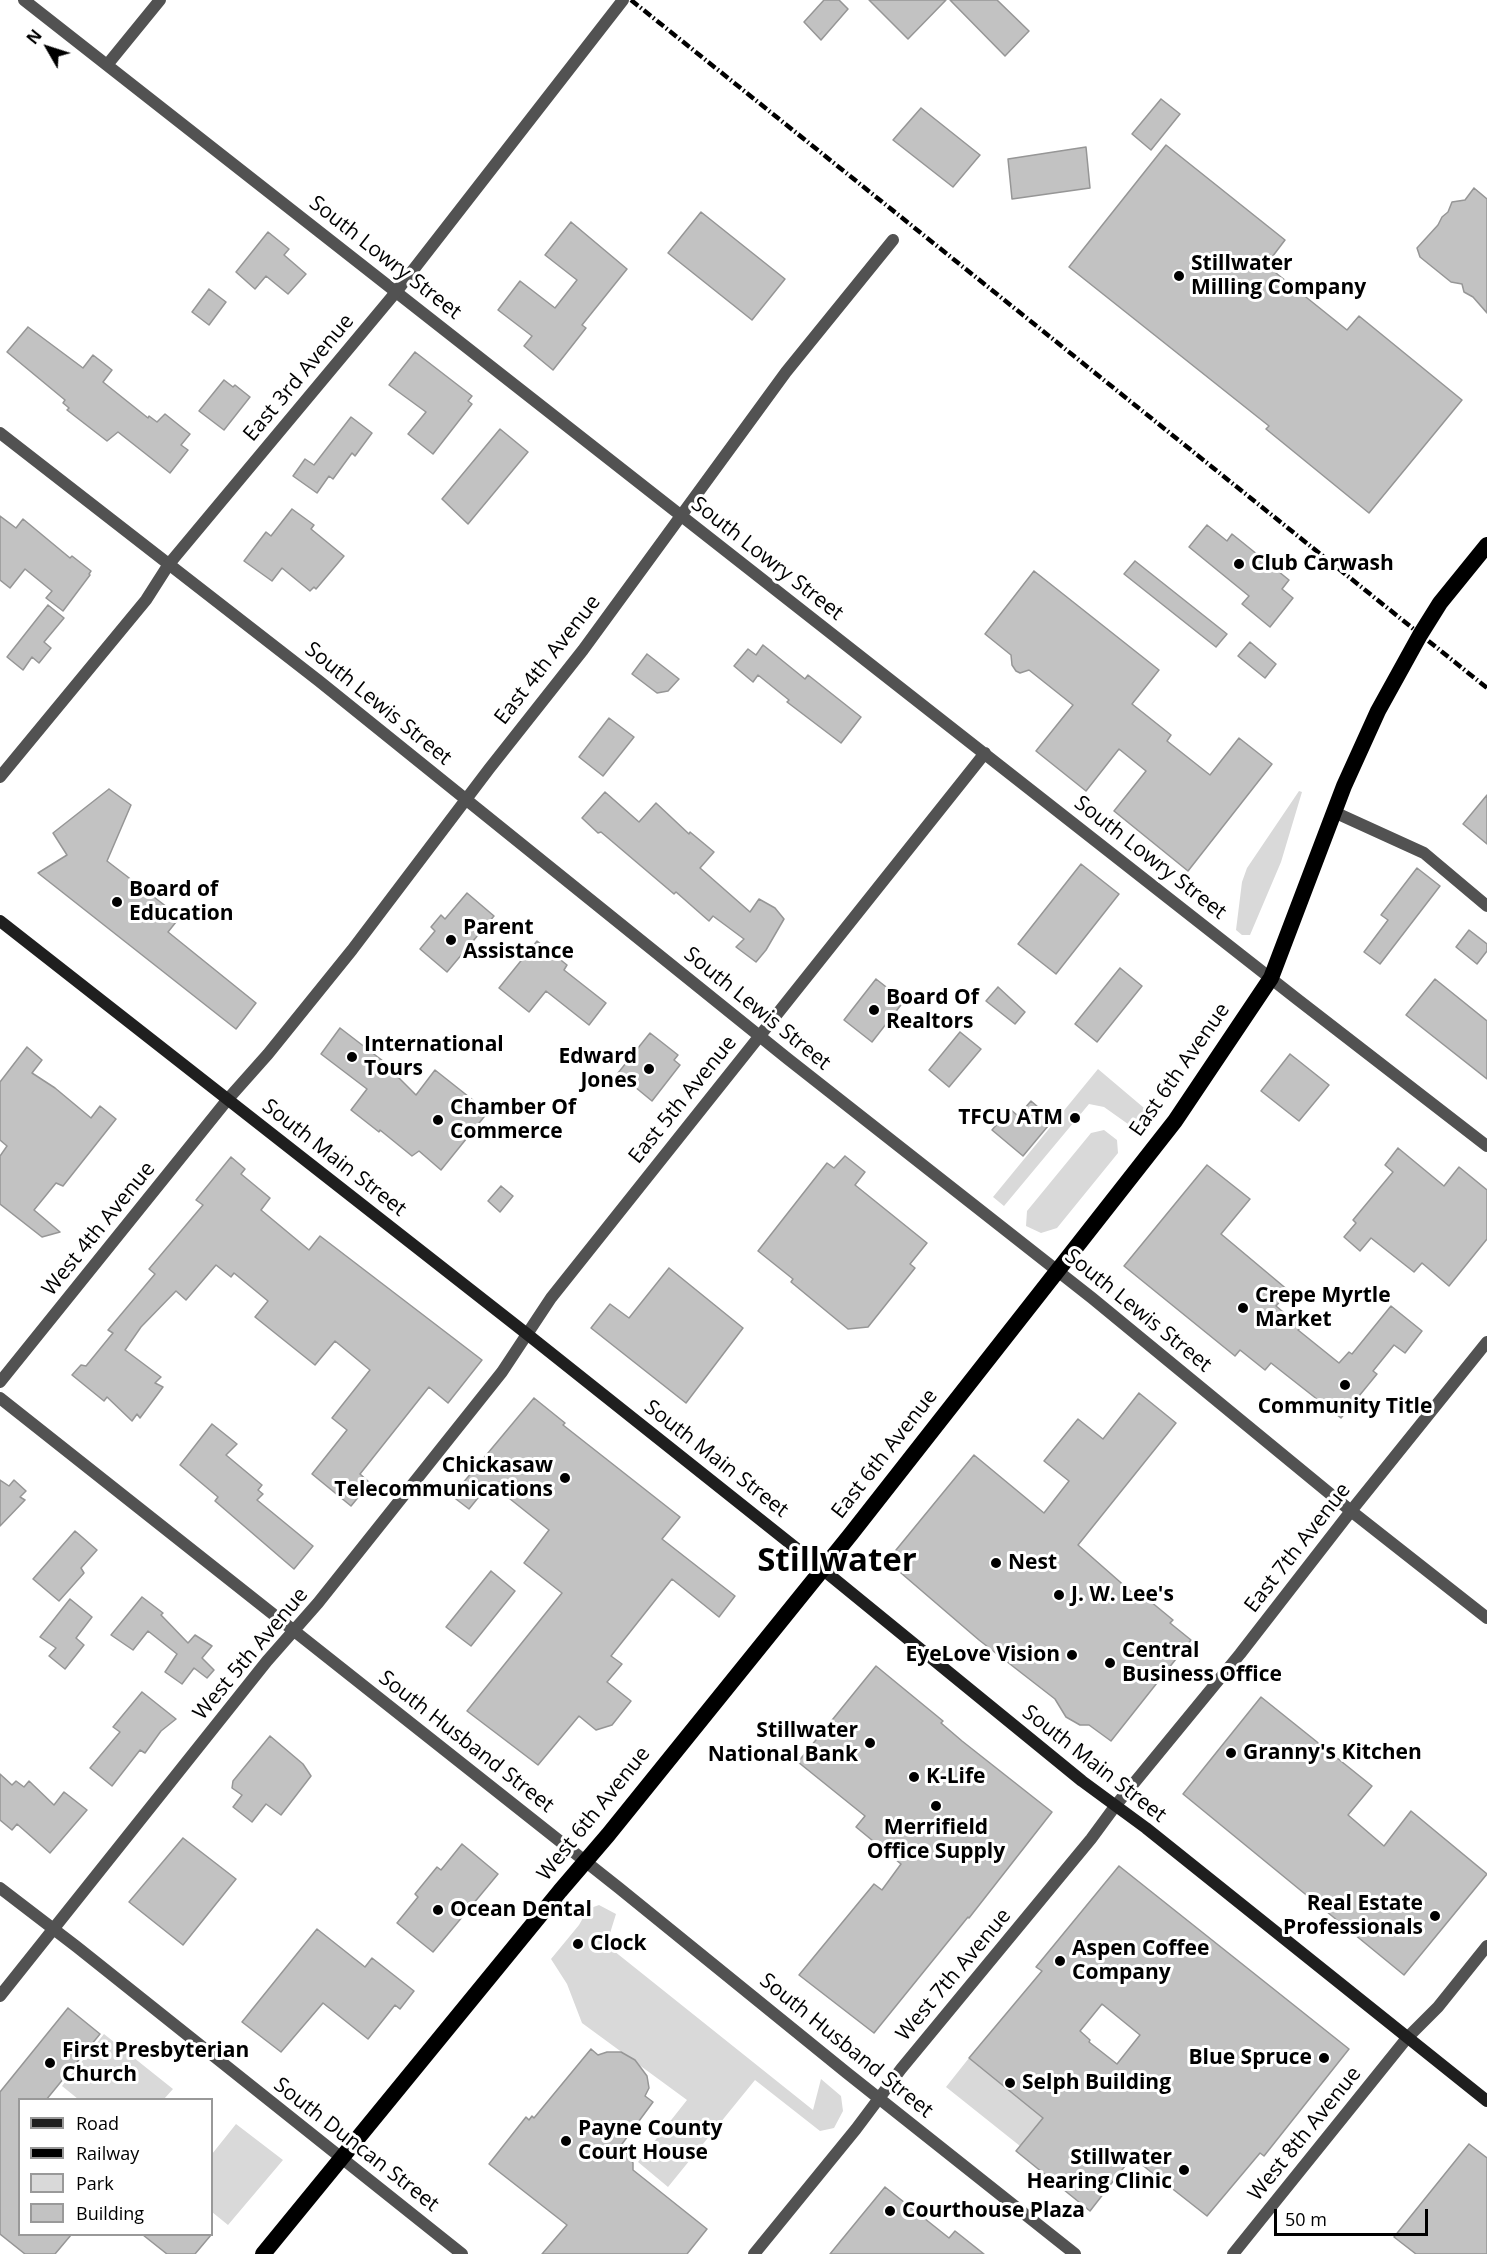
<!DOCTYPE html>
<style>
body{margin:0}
#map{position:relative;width:1487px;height:2254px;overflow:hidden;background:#fff;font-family:"Open Sans",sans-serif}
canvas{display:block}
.legend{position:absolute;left:18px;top:2098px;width:195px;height:138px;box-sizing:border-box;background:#fff;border:2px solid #999;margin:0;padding:8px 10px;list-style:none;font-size:18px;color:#000}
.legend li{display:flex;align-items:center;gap:12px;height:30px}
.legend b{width:30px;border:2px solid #999}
.north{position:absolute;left:18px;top:18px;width:60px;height:60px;-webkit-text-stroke:4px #fff;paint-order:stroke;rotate:309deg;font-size:16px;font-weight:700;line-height:24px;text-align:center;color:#000}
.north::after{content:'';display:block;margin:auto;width:21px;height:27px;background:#000;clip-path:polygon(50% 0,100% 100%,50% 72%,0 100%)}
.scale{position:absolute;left:1274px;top:2209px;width:154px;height:27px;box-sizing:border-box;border:3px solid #000;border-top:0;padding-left:8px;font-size:18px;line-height:21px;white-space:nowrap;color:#000;-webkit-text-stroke:4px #fff;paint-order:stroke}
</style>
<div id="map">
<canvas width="1487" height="2254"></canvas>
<ul class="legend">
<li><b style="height:8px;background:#1f1f1f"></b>Road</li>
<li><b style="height:8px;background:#000"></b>Railway</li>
<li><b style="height:16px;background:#d9d9d9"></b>Park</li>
<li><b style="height:16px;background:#c2c2c2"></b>Building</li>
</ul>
<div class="north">N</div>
<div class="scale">50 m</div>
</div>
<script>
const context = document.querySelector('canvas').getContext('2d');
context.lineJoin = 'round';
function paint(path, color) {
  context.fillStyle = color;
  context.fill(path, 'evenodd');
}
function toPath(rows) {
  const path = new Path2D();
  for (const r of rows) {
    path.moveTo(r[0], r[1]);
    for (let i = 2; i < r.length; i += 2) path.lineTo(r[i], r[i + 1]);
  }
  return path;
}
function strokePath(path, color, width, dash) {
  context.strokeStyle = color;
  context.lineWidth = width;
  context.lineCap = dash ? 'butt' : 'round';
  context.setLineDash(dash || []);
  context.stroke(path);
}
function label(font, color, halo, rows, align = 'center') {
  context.font = font + ' "Open Sans",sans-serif';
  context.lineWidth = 6;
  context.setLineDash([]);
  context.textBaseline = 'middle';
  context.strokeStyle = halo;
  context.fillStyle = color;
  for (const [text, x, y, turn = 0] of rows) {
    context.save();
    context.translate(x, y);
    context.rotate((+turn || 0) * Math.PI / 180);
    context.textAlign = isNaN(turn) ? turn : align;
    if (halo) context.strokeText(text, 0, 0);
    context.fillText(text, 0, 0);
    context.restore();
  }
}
paint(toPath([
 [1299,791,1302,792,1281,862,1250,935,1242,935,1236,930,1242,882,1247,868],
 [1098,1069,1150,1113,1135,1129,1104,1107,1089,1104,1004,1206,993,1197],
 [1104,1130,1117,1140,1118,1153,1057,1228,1041,1233,1026,1226,1027,1211,1091,1133],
 [599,1905,616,1914,611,1930,609,1947,813,2110,821,2079,841,2096,843,2111,834,2128,820,2131,755,2080,668,2187,638,2162,687,2100,582,2023,567,1984,551,1959,579,1925,588,1909],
 [104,2034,173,2089,164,2099,78,2099,62,2086],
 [969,2058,1043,2118,1020,2146,946,2087],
 [236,2124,283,2160,228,2225,212,2212,212,2154]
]), '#d9d9d9');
const building = toPath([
 [824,0,839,0,848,9,821,40,804,22,824,0],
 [869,0,946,0,908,39,869,0],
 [950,0,997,0,1029,31,1005,56,950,0],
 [1161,99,1180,114,1151,150,1132,134,1161,99],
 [921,108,980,155,953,187,893,140,921,108],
 [1166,145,1285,240,1266,265,1347,330,1359,316,1462,400,1369,513,1266,429,1269,426,1069,267,1166,145],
 [1086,147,1090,188,1012,199,1008,159,1086,147],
 [1474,188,1487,199,1487,313,1473,297,1464,292,1462,284,1451,282,1420,257,1417,248,1438,225,1442,217,1448,212,1452,202,1465,200,1474,188],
 [701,212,785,279,752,320,668,253,701,212],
 [571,222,627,269,582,325,586,328,553,370,524,346,532,336,498,310,520,281,555,308,577,280,545,255,571,222],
 [268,232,289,249,284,255,306,274,288,294,266,276,255,289,236,272,268,232],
 [209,289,226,302,209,325,192,312,209,289],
 [28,327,83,368,93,355,112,370,103,382,148,418,149,416,157,422,165,414,190,434,181,445,188,450,170,473,118,432,107,441,67,410,69,408,63,403,65,400,7,352,28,327],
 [415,352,472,396,468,401,472,404,433,454,408,434,426,412,389,385,415,352],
 [224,380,233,387,235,385,250,397,224,430,199,411,224,380],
 [351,417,372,433,355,456,352,453,333,479,329,476,317,493,293,476,305,459,314,465,351,417],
 [500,429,528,452,468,524,442,499,500,429],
 [292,509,314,525,311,529,344,556,316,589,314,587,310,591,282,568,272,581,244,561,266,532,271,536,292,509],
 [0,516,16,528,23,519,70,558,72,556,91,571,89,574,90,575,63,611,46,598,52,591,25,569,10,588,0,580,0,516],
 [1207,525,1227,541,1232,534,1289,580,1282,589,1293,598,1270,627,1242,604,1249,596,1189,547,1207,525],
 [1135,561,1227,634,1216,647,1124,574,1135,561],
 [1034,571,1159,670,1132,704,1171,735,1167,741,1210,775,1239,738,1272,764,1188,871,1114,811,1146,771,1119,749,1086,791,1036,751,1073,705,1029,670,1020,673,1016,671,1012,665,1011,655,985,634,1034,571],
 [48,605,64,618,44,642,51,648,39,663,32,657,23,670,7,657,48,605],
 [1250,642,1276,664,1265,678,1238,656,1250,642],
 [763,645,805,679,808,675,861,717,841,743,787,702,789,700,758,675,753,682,734,666,748,649,756,655,763,645],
 [647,654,679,679,668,691,657,693,632,674,647,654],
 [609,718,634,737,603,776,579,757,609,718],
 [109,789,131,805,107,861,180,917,168,932,256,1003,236,1029,38,873,67,855,53,833,109,789],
 [605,792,639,822,656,803,689,834,690,832,714,852,700,868,750,912,759,899,775,908,784,919,766,950,756,962,736,947,744,939,713,916,709,921,676,892,674,894,601,832,598,833,582,818,605,792],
 [1487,795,1487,844,1463,824,1487,795],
 [1081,864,1119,894,1056,974,1018,944,1081,864],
 [1417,868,1440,886,1380,964,1364,952,1388,920,1381,915,1417,868],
 [467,893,494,916,447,972,420,949,435,931,431,927,441,915,445,919,467,893],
 [1469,930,1487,944,1487,951,1477,964,1456,947,1469,930],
 [537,941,567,965,564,970,606,1003,589,1025,546,991,529,1012,499,988,537,941],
 [1120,968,1142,986,1097,1042,1075,1024,1120,968],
 [876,979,904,1001,872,1042,844,1020,876,979],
 [1435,979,1487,1021,1487,1079,1406,1015,1435,979],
 [998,987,1025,1012,1015,1024,986,1001,998,987],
 [340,1028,383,1061,378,1067,399,1078,416,1095,435,1070,488,1112,441,1170,419,1151,412,1156,380,1130,379,1132,351,1110,367,1089,321,1054,340,1028],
 [960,1032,981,1049,949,1087,929,1070,960,1032],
 [650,1033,678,1055,674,1060,680,1065,652,1101,618,1073,650,1033],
 [27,1047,42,1060,32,1073,55,1088,91,1118,100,1106,116,1119,63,1186,56,1183,34,1210,60,1232,42,1237,0,1204,0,1156,7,1146,0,1140,0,1082,27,1047],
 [1290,1054,1329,1085,1299,1121,1261,1091,1290,1054],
 [1031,1101,1053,1120,1023,1156,992,1130,1010,1109,1018,1116,1031,1101],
 [1398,1148,1444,1186,1459,1167,1487,1190,1487,1239,1449,1286,1422,1263,1414,1272,1371,1238,1360,1251,1344,1237,1356,1223,1353,1220,1393,1172,1385,1165,1398,1148],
 [845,1156,865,1172,855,1185,927,1243,910,1264,915,1268,868,1327,848,1329,791,1282,793,1279,758,1251,827,1163,834,1168,845,1156],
 [231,1157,245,1169,241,1174,270,1198,261,1210,309,1250,320,1236,482,1360,448,1403,429,1387,360,1474,370,1483,351,1506,312,1474,347,1430,332,1418,370,1370,335,1341,315,1365,255,1317,268,1301,234,1273,231,1277,216,1265,186,1300,176,1291,141,1327,125,1350,161,1377,155,1383,163,1387,140,1418,137,1414,132,1421,107,1397,104,1401,72,1375,81,1365,86,1366,113,1333,108,1330,155,1274,149,1269,203,1205,196,1200,231,1157],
 [1207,1165,1250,1199,1221,1234,1289,1291,1276,1306,1301,1327,1298,1330,1339,1363,1349,1352,1352,1354,1391,1306,1422,1331,1405,1353,1394,1345,1373,1371,1377,1374,1341,1418,1271,1363,1265,1370,1240,1350,1235,1356,1124,1266,1207,1165],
 [501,1186,513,1196,500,1212,488,1201,501,1186],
 [669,1268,743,1328,686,1403,591,1328,610,1304,629,1318,669,1268],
 [1139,1393,1176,1423,1078,1545,1136,1596,1139,1592,1173,1620,1170,1623,1191,1640,1111,1741,1089,1725,1080,1725,1066,1717,1055,1699,979,1640,887,1561,974,1455,1044,1513,1069,1481,1044,1461,1078,1419,1103,1439,1139,1393],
 [534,1398,565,1423,563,1425,680,1517,662,1539,735,1596,719,1617,672,1579,611,1656,622,1664,607,1682,631,1701,612,1725,596,1730,579,1716,538,1765,467,1711,562,1593,524,1563,549,1530,490,1483,469,1509,452,1496,534,1398],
 [212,1424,237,1444,226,1455,262,1485,258,1490,263,1494,257,1500,313,1546,294,1569,215,1501,218,1497,180,1465,212,1424],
 [0,1480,9,1486,14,1480,26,1491,20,1497,25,1500,0,1526,0,1480],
 [75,1531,97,1550,81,1568,84,1573,59,1601,33,1579,75,1531],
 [491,1571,515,1591,471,1646,446,1627,491,1571],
 [142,1597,163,1613,161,1615,188,1643,195,1635,212,1646,202,1658,214,1670,207,1678,194,1668,182,1684,165,1672,177,1654,148,1631,133,1650,111,1635,142,1597],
 [70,1599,92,1617,76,1638,84,1645,65,1669,49,1656,56,1648,40,1637,70,1599],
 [876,1666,943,1721,941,1723,962,1741,1052,1812,969,1918,968,1917,874,2033,799,1975,874,1884,882,1890,901,1864,856,1827,865,1816,798,1762,876,1666],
 [142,1692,176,1719,161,1731,145,1753,140,1750,112,1786,90,1768,120,1732,113,1727,142,1692],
 [1261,1697,1372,1786,1348,1815,1384,1846,1411,1811,1487,1874,1404,1975,1183,1794,1261,1697],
 [270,1736,303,1764,311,1776,281,1815,266,1804,252,1822,233,1807,242,1795,232,1788,233,1781,270,1736],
 [0,1774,12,1785,16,1781,24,1787,29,1781,54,1805,64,1792,87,1810,50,1853,17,1824,12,1830,0,1820,0,1774],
 [183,1838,236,1879,183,1945,129,1902,183,1838],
 [462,1844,498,1874,433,1952,397,1923,418,1897,415,1894,437,1867,441,1870,462,1844],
 [1119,1866,1349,2049,1264,2156,1260,2153,1207,2216,1132,2157,1090,2211,1016,2151,1043,2118,969,2058,1042,1971,1036,1967,1119,1866],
 [1102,2004,1140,2035,1117,2064,1089,2042,1090,2040,1080,2031,1102,2004],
 [317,1929,365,1967,372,1958,414,1991,400,2009,395,2005,368,2039,323,2003,281,2052,242,2022,317,1929],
 [68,2008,100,2034,46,2100,20,2100,20,2235,71,2235,55,2254,25,2254,0,2234,0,2092,68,2008],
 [591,2049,598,2055,607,2052,621,2052,635,2060,647,2076,649,2088,645,2096,653,2102,622,2144,633,2163,633,2170,707,2229,687,2254,542,2254,567,2225,489,2164,526,2117,529,2120,532,2116,534,2118,591,2049],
 [1469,2144,1487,2158,1487,2254,1416,2254,1394,2237,1469,2144],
 [885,2187,949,2238,955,2231,984,2254,830,2254,885,2187],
 [143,2235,211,2235,195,2254,167,2254,143,2235]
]);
paint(building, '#c2c2c2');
strokePath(building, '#969696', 1.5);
strokePath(toPath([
 [24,0,1297,999,1487,1146],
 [107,65,160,0],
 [0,433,319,681,788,1059,1092,1298,1351,1511,1487,1618],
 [1334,812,1424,853,1487,906],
 [0,1382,228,1099,268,1054,352,950,489,769,583,650,786,372,893,240],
 [0,1398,619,1888,847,2073,1075,2254],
 [0,1888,77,1947,462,2254],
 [0,1996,267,1661,318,1603,502,1372,551,1298,985,753],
 [754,2254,856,2129,901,2069,1091,1839,1116,1805,1240,1654,1351,1511,1487,1342],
 [1233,2254,1407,2038,1438,2007,1487,1946]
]), '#525252', 12);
strokePath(toPath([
 [0,777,146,600,169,564,396,292,623,0]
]), '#525252', 12);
strokePath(toPath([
 [0,921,527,1334,821,1568,1082,1781,1146,1828,1487,2101]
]), '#1f1f1f', 12);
strokePath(toPath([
 [263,2254,560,1891,608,1835,851,1534,1175,1121,1271,978,1344,786,1378,711,1420,635,1440,603,1487,545]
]), '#000', 16);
strokePath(toPath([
 [631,0,1487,688]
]), '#000', 4.5, [9, 3, 1.5, 3]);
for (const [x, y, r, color] of [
 [1179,276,6,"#000"],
 [1239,564,6,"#000"],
 [117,902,6,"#000"],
 [451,940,6,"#000"],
 [874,1010,6,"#000"],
 [352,1057,6,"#000"],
 [649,1069,6,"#000"],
 [1075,1118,6,"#000"],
 [438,1120,6,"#000"],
 [1243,1308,6,"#000"],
 [1345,1385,6,"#000"],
 [565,1478,6,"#000"],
 [996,1563,6,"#000"],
 [1059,1595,6,"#000"],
 [1072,1655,6,"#000"],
 [1110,1663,6,"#000"],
 [870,1743,6,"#000"],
 [1231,1753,6,"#000"],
 [914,1777,6,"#000"],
 [936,1806,6,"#000"],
 [438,1910,6,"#000"],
 [1435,1916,6,"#000"],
 [578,1944,6,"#000"],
 [1060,1961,6,"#000"],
 [1324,2058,6,"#000"],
 [50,2063,6,"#000"],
 [1010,2083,6,"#000"],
 [566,2141,6,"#000"],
 [1184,2170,6,"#000"],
 [890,2211,6,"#000"]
]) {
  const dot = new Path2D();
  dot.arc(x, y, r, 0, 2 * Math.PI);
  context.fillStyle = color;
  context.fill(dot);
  strokePath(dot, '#fff', 2);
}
label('21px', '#000', '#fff', [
 ["South Lowry Street",385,258,38],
 ["East 3rd Avenue",299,378,-50],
 ["South Lowry Street",767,559,38],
 ["East 4th Avenue",548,660,-52],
 ["South Lewis Street",378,704,39],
 ["South Lowry Street",1150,858,38],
 ["South Lewis Street",757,1009,39],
 ["East 6th Avenue",1180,1070,-55],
 ["East 5th Avenue",683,1100,-51],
 ["South Main Street",334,1158,38],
 ["West 4th Avenue",99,1229,-51],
 ["South Lewis Street",1138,1311,39],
 ["East 6th Avenue",885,1454,-52],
 ["South Main Street",716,1459,38],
 ["East 7th Avenue",1298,1548,-52],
 ["West 5th Avenue",251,1654,-50],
 ["South Husband Street",466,1742,38],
 ["South Main Street",1094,1764,38],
 ["West 6th Avenue",594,1814,-51],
 ["West 7th Avenue",954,1975,-50],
 ["South Husband Street",846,2046,39],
 ["West 8th Avenue",1305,2134,-51],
 ["South Duncan Street",356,2145,38]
]);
label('bold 21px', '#000', '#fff', [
 ["Stillwater",1191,264],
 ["Milling Company",1191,288],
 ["Club Carwash",1251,564],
 ["Board of",129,890],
 ["Education",129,914],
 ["Parent",463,928],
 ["Assistance",463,952],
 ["Board Of",886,998],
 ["Realtors",886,1022],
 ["International",364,1045],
 ["Tours",364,1069],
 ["Edward",637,1057,"right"],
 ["Jones",637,1081,"right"],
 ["Chamber Of",450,1108],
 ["Commerce",450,1132],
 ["TFCU ATM",1063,1118,"right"],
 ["Crepe Myrtle",1255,1296],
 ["Market",1255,1320],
 ["Community Title",1345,1407,"center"],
 ["Chickasaw",553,1466,"right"],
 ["Telecommunications",553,1490,"right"],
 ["Nest",1008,1563],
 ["J. W. Lee's",1071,1595],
 ["Central",1122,1651],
 ["Business Office",1122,1675],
 ["EyeLove Vision",1060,1655,"right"],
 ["Stillwater",858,1731,"right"],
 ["National Bank",858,1755,"right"],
 ["Granny's Kitchen",1243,1753],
 ["K-Life",926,1777],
 ["Merrifield",936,1828,"center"],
 ["Office Supply",936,1852,"center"],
 ["Real Estate",1423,1904,"right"],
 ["Professionals",1423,1928,"right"],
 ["Ocean Dental",450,1910],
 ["Clock",590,1944],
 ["Aspen Coffee",1072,1949],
 ["Company",1072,1973],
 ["First Presbyterian",62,2051],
 ["Church",62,2075],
 ["Blue Spruce",1312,2058,"right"],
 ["Selph Building",1022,2083],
 ["Payne County",578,2129],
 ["Court House",578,2153],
 ["Stillwater",1172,2158,"right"],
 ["Hearing Clinic",1172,2182,"right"],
 ["Courthouse Plaza",902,2211]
], 'left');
label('bold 33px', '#000', '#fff', [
 ["Stillwater",837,1562]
]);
</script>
